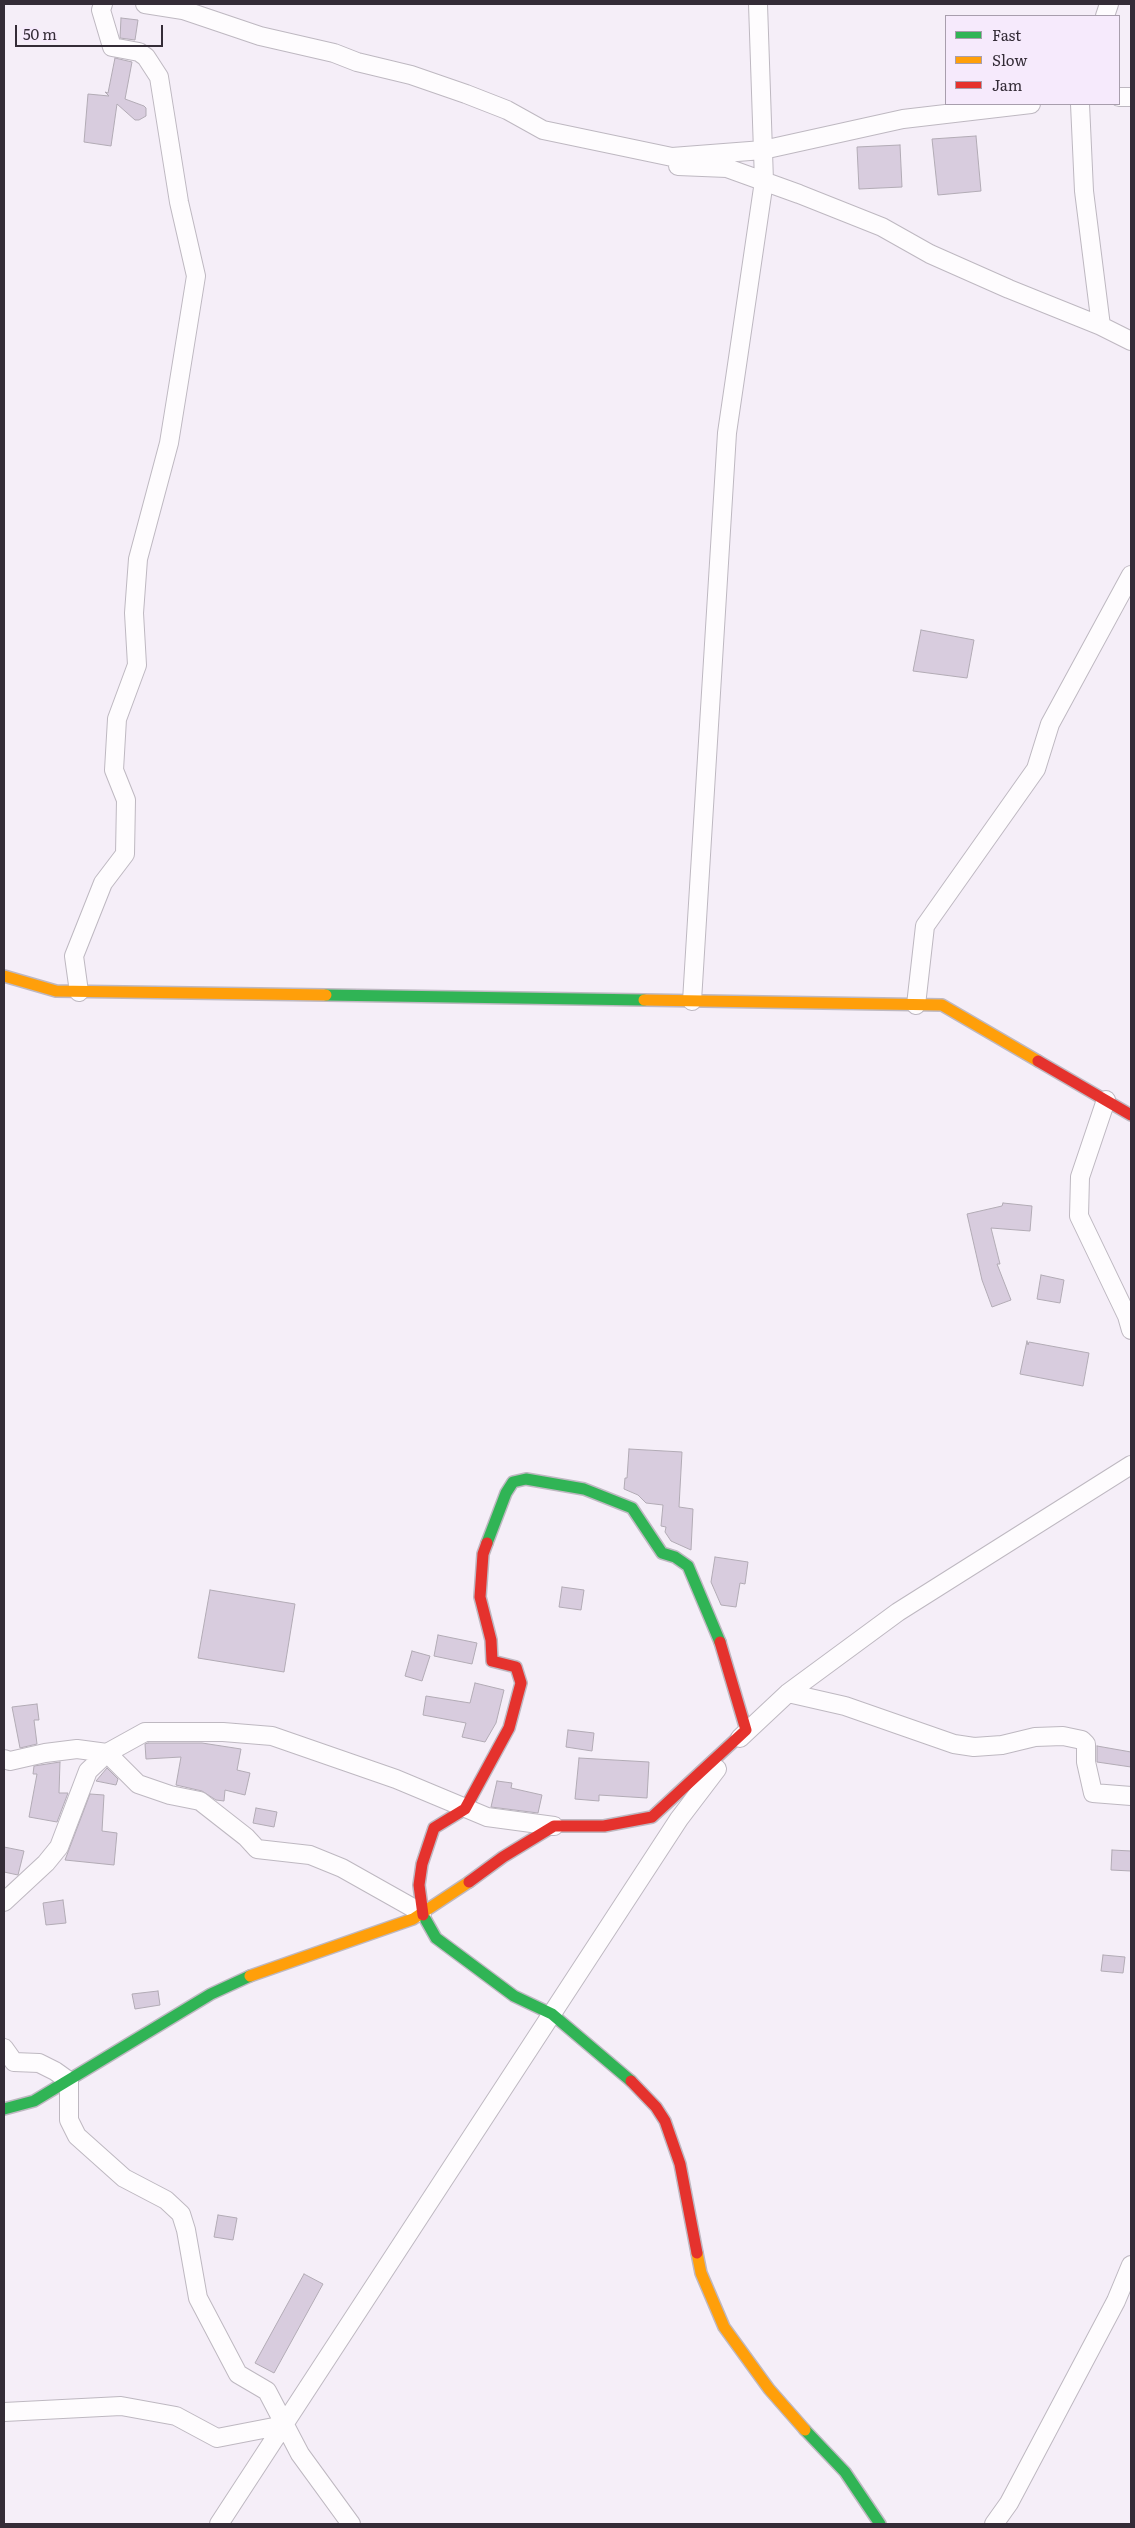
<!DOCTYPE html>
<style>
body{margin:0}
#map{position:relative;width:1135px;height:2528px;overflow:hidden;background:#f5eef8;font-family:Literata,serif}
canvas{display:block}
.frame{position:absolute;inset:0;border:5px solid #342c37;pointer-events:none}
.legend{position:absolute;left:945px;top:15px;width:175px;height:90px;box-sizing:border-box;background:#f6eafc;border:1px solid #a89ead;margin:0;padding:6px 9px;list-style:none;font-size:15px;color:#342c37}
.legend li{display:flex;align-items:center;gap:10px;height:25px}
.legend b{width:25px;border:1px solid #a89ead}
.scale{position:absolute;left:15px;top:25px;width:148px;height:22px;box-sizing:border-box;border:2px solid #342c37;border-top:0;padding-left:6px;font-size:15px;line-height:18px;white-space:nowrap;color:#342c37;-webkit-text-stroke:4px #f6eafc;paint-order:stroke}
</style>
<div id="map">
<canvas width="1135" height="2528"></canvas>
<div class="frame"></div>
<ul class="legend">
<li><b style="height:6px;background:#30b455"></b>Fast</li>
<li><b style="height:6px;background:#ff9f0a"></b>Slow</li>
<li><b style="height:6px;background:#e5322d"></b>Jam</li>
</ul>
<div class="scale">50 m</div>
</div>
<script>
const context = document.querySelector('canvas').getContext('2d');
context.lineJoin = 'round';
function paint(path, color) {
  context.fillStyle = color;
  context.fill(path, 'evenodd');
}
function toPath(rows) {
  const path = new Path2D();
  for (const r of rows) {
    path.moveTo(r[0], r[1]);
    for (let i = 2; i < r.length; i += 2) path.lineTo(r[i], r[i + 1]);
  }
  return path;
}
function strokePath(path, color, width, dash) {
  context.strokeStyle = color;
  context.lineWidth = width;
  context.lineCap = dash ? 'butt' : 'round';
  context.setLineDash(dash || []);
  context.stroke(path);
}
const building = toPath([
 [121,18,138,20,135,40,120,38,121,18],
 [115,58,132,62,125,99,144,106,146,108,146,116,139,120,135,120,117,104,111,146,84,142,88,94,109,96,105,92,108,93,115,58],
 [976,136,981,191,938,195,932,139,976,136],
 [900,145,902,187,859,189,857,147,900,145],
 [921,630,974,640,967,678,913,671,921,630],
 [1003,1203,1032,1206,1030,1231,991,1228,1000,1264,997,1264,1011,1300,992,1307,982,1280,967,1214,1002,1206,1003,1203],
 [1041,1275,1064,1280,1060,1303,1037,1299,1041,1275],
 [1027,1341,1028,1345,1029,1342,1089,1353,1083,1386,1020,1374,1027,1341],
 [629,1449,682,1452,679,1507,693,1509,691,1550,671,1541,665,1532,666,1527,661,1526,663,1505,646,1503,638,1495,624,1489,625,1478,627,1478,629,1449],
 [715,1557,748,1562,745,1584,740,1583,736,1607,721,1605,711,1582,715,1557],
 [562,1587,584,1590,581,1610,559,1607,562,1587],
 [210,1590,295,1604,284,1672,198,1658,210,1590],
 [438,1635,477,1643,472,1664,434,1656,438,1635],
 [412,1651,430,1656,422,1681,405,1676,412,1651],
 [475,1683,504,1690,496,1723,485,1742,462,1737,466,1723,423,1715,426,1696,470,1703,475,1683],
 [37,1704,39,1720,34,1720,37,1744,20,1748,12,1707,37,1704],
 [568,1730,594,1733,592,1751,566,1747,568,1730],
 [148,1743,202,1743,241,1749,237,1770,250,1773,245,1795,225,1790,224,1801,216,1800,202,1791,176,1785,181,1757,146,1759,145,1744,148,1743],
 [1097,1746,1131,1752,1131,1767,1097,1762,1097,1746],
 [579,1758,649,1762,647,1798,599,1795,599,1801,575,1799,579,1758],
 [60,1762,59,1793,68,1793,57,1822,29,1817,37,1774,33,1774,34,1766,60,1762],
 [107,1768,118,1779,116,1785,96,1781,107,1768],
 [497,1781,512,1783,511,1788,542,1795,538,1813,491,1807,497,1781],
 [90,1794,104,1795,102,1831,117,1833,114,1865,65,1860,90,1794],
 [256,1808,277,1812,274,1827,253,1823,256,1808],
 [4,1847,24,1851,18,1875,4,1872,4,1847],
 [1112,1850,1131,1851,1131,1871,1111,1870,1112,1850],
 [63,1900,66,1923,46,1925,43,1903,63,1900],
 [1103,1955,1125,1957,1123,1973,1101,1971,1103,1955],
 [158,1991,160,2005,135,2009,132,1994,158,1991],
 [218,2215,237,2218,233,2240,214,2237,218,2215],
 [304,2274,323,2284,274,2373,255,2363,304,2274]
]);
paint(building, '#d8ccde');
strokePath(building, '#b2abb5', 1);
const street = toPath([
 [145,4,183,10,260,36,334,53,357,62,411,75,466,94,507,110,543,130,672,157,763,150,903,119,1031,104],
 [1105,16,1109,4],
 [1119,97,1131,97],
 [1080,104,1084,191,1101,326],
 [678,166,727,168,799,194,882,227,930,254,1009,289,1101,326,1131,341],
 [79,992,74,956,103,883,125,854,126,800,114,770,117,719,137,665,134,613,138,559,169,443,196,276,179,202,159,77,146,57,139,52,112,47,101,10,103,4],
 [692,1001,727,433,764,181,758,4],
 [916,1005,925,926,1036,769,1050,724,1131,575],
 [1106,1100,1080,1177,1079,1216,1127,1316,1131,1330],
 [788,1693,845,1706,954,1744,974,1747,1002,1745,1035,1737,1063,1736,1082,1740,1086,1744,1086,1762,1093,1793,1131,1796],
 [740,1738,788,1693,898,1612,1131,1465],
 [4,1759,10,1761,45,1753,77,1749,107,1753,138,1784,170,1795,200,1801,246,1837,257,1849,310,1855,342,1868,422,1913],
 [4,1902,46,1863,59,1847,88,1771,107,1753,145,1732,223,1732,272,1736,396,1779,487,1817,554,1826],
 [4,2048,14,2062,39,2063,55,2071,69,2081,69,2120,77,2136,124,2178,166,2200,181,2214,186,2230,198,2298,238,2374,267,2391,300,2454,351,2524],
 [4,2412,121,2406,176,2416,217,2438,284,2425],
 [219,2524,679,1819,717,1769],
 [994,2524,1009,2503,1116,2301,1131,2265]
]);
const fast = toPath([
 [326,995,644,1000],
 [487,1543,506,1493,513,1482,526,1479,584,1489,632,1508,662,1553,675,1557,688,1566,720,1642],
 [423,1915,436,1938,514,1996,552,2014,631,2081],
 [4,2109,34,2101,211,1994,250,1976],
 [805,2430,845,2472,880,2524]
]);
const slow = toPath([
 [4,976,56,991,326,995],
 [644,1000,942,1005,1038,1061],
 [250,1976,413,1919,469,1882],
 [697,2253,701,2273,724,2327,769,2389,805,2430]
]);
const jam = toPath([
 [1038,1061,1131,1115],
 [469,1882,503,1857,554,1826,604,1826,652,1817,746,1730,720,1642],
 [423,1915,419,1885,422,1864,434,1828,465,1809,509,1728,521,1683,516,1667,492,1661,491,1640,480,1597,483,1554,487,1543],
 [631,2081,656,2107,665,2121,680,2164,697,2253]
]);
strokePath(street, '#beb8c1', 20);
strokePath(fast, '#beb8c1', 14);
strokePath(slow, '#beb8c1', 14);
strokePath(jam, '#beb8c1', 14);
strokePath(street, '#fefcfe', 18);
strokePath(fast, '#30b455', 11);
strokePath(slow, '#ff9f0a', 11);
strokePath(jam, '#e5322d', 11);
</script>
